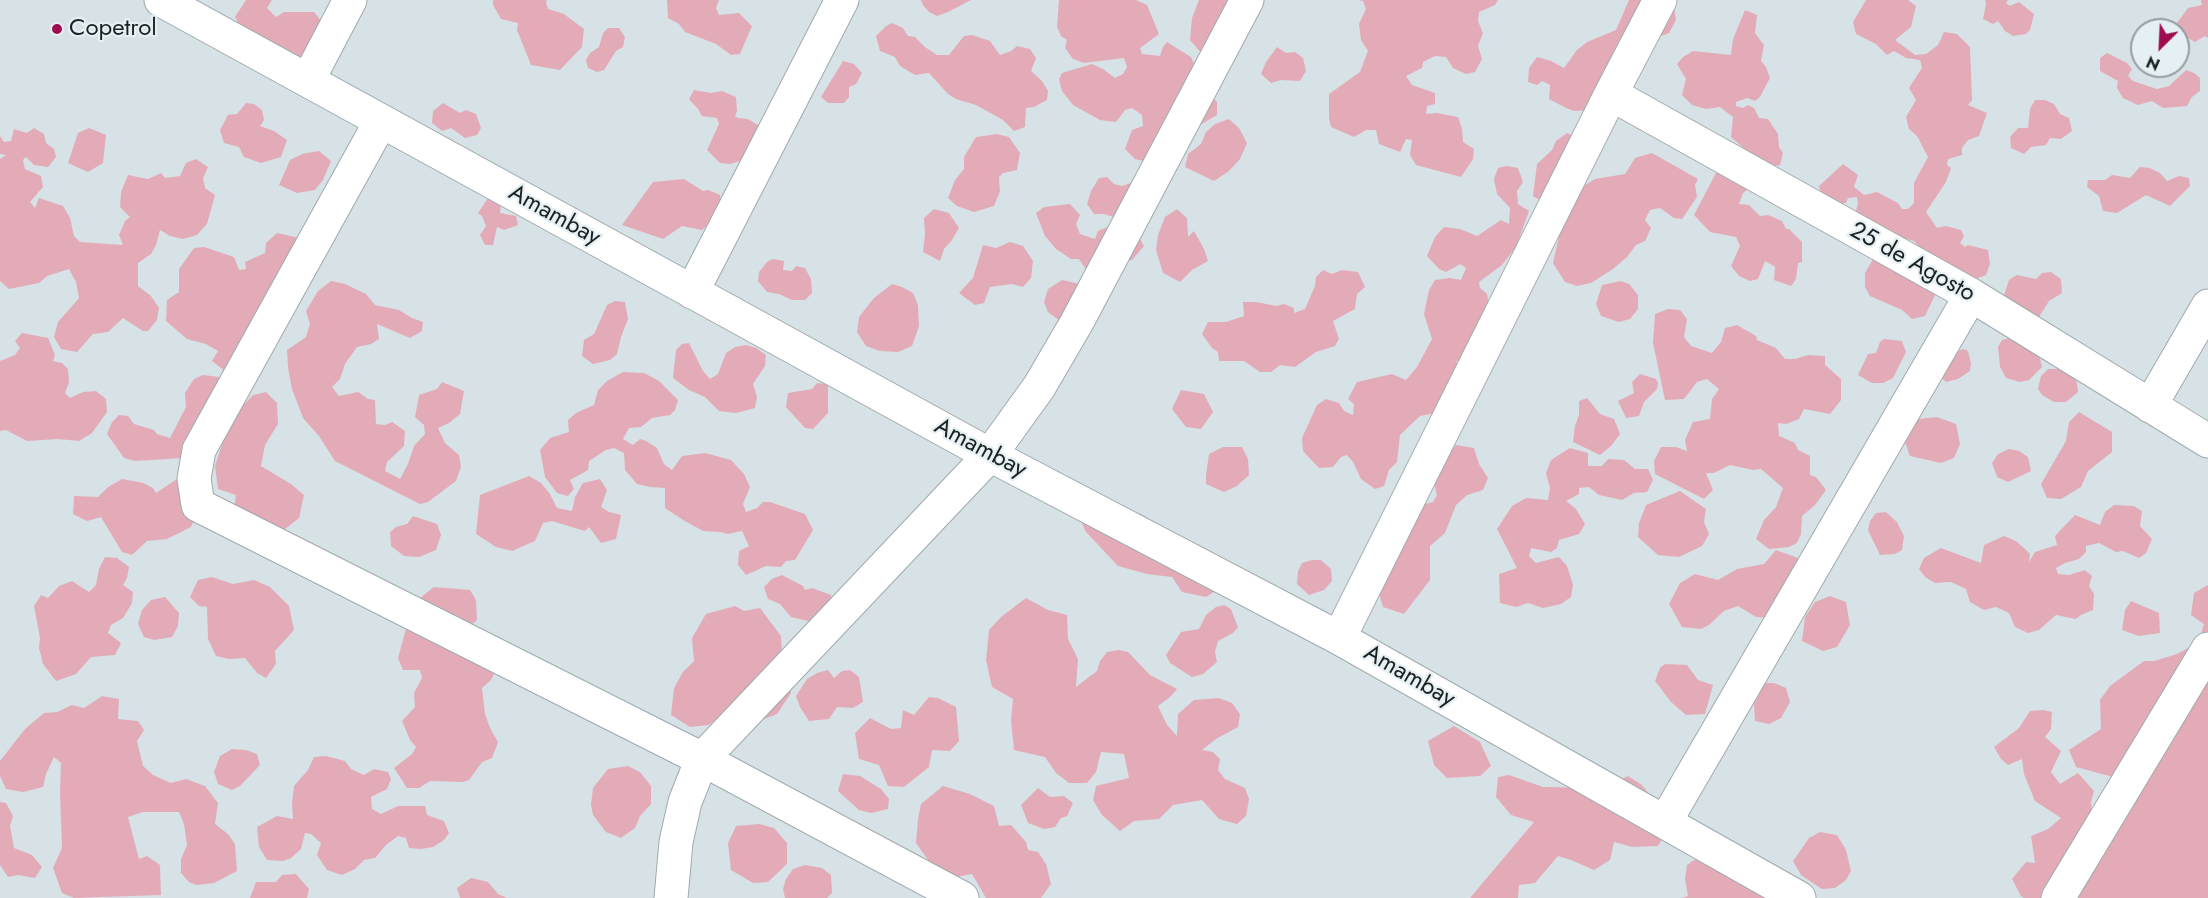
<!DOCTYPE html>
<style>
body{margin:0}
#map{position:relative;width:2208px;height:898px;overflow:hidden;background:#d7e2e6;font-family:Jost,sans-serif}
canvas{display:block}
.north{position:absolute;left:2130px;top:18px;width:60px;height:60px;box-sizing:border-box;background:#e4f0f3;border:2px solid #949d9f;border-radius:50%;rotate:204deg;font-size:16px;font-weight:700;line-height:24px;text-align:center;color:#1c2021}
.north::after{content:'';display:block;margin:auto;width:21px;height:27px;background:#a10b4f;clip-path:polygon(50% 0,100% 100%,50% 72%,0 100%)}
</style>
<div id="map">
<canvas width="2208" height="898"></canvas>
<div class="north">N</div>
</div>
<script>
const context = document.querySelector('canvas').getContext('2d');
context.lineJoin = 'round';
function paint(path, color) {
  context.fillStyle = color;
  context.fill(path, 'evenodd');
}
function toPath(rows) {
  const path = new Path2D();
  for (const r of rows) {
    path.moveTo(r[0], r[1]);
    for (let i = 2; i < r.length; i += 2) path.lineTo(r[i], r[i + 1]);
  }
  return path;
}
function strokePath(path, color, width, dash) {
  context.strokeStyle = color;
  context.lineWidth = width;
  context.lineCap = dash ? 'butt' : 'round';
  context.setLineDash(dash || []);
  context.stroke(path);
}
function label(font, color, halo, rows, align = 'center') {
  context.font = font + ' Jost,sans-serif';
  context.lineWidth = 4.5;
  context.setLineDash([]);
  context.textBaseline = 'middle';
  context.strokeStyle = halo;
  context.fillStyle = color;
  for (const [text, x, y, turn = 0] of rows) {
    context.save();
    context.translate(x, y);
    context.rotate((+turn || 0) * Math.PI / 180);
    context.textAlign = isNaN(turn) ? turn : align;
    if (halo) context.strokeText(text, 0, 0);
    context.fillText(text, 0, 0);
    context.restore();
  }
}
paint(toPath([
 [246,0,272,0,267,8,276,17,284,12,314,12,329,31,305,62,242,30,235,17],
 [493,0,547,0,546,2,548,9,564,14,584,29,582,47,560,70,531,65,517,30,518,23,501,19,493,5],
 [667,0,719,0,716,8,719,15,739,13,752,26,740,54,731,55,716,44,685,32,679,24,668,18],
 [921,0,971,0,948,12,937,16,929,12,923,5],
 [1059,0,1136,0,1147,5,1159,34,1140,48,1142,54,1160,56,1163,47,1167,42,1191,57,1207,93,1217,102,1217,115,1193,129,1148,162,1135,159,1125,149,1132,130,1143,126,1142,115,1132,108,1125,110,1116,122,1100,120,1073,105,1062,91,1059,79,1062,73,1092,64,1103,69,1115,78,1123,74,1127,67,1124,58,1084,63,1073,59,1065,48,1067,40,1061,36,1057,27],
 [1199,0,1251,0,1202,54,1190,40,1192,18],
 [1358,0,1498,0,1495,5,1479,12,1478,21,1483,33,1478,46,1482,59,1475,72,1466,74,1453,68,1446,57,1435,56,1423,62,1422,68,1406,76,1412,85,1435,93,1435,104,1427,106,1426,114,1437,113,1458,117,1462,129,1463,142,1474,149,1473,159,1461,177,1416,165,1410,155,1412,140,1406,139,1400,152,1379,144,1376,130,1366,130,1354,137,1331,127,1329,118,1329,94,1360,72,1368,51,1361,40,1359,24,1366,9,1363,1],
 [1629,0,1673,0,1676,20,1669,33,1654,39,1593,110,1574,111,1566,108,1549,99,1550,85,1542,81,1537,85,1528,82,1529,68,1537,57,1551,61,1564,68,1577,50,1587,42,1616,30],
 [1866,0,1908,0,1916,6,1911,27,1895,40,1915,55,1926,54,1938,45,1944,32,1957,34,1970,47,1972,100,1968,105,1987,113,1979,136,1968,140,1962,148,1962,155,1948,159,1947,165,1951,168,1946,182,1926,212,1937,228,1946,226,1961,230,1964,236,1960,243,1965,247,1968,245,1988,250,1990,264,1986,275,1971,281,1922,251,1914,241,1902,238,1855,214,1858,204,1857,197,1848,198,1846,203,1833,204,1822,198,1819,186,1843,164,1858,175,1854,187,1864,195,1877,192,1898,203,1902,209,1908,209,1914,203,1914,183,1928,157,1917,136,1909,129,1906,117,1916,100,1909,88,1922,68,1920,60,1906,58,1894,51,1887,55,1876,44,1856,34,1853,22],
 [1985,0,2008,0,2006,3,2010,6,2019,2,2034,14,2030,30,2026,34,2013,36,2005,31,1998,21,1993,24,1983,19,1986,4],
 [2201,0,2208,0,2208,38,2205,36,2195,42,2185,36,2177,23,2188,8,2202,5],
 [1745,10,1757,15,1755,33,1764,45,1761,61,1766,67,1770,78,1760,97,1755,101,1747,98,1736,102,1736,106,1743,108,1748,105,1754,108,1759,118,1768,119,1778,134,1779,147,1783,153,1780,165,1769,167,1759,164,1756,155,1748,152,1731,137,1733,117,1720,107,1706,109,1692,105,1682,95,1686,79,1677,64,1683,57,1693,51,1731,55,1733,39],
 [892,23,903,28,908,36,915,37,925,47,937,55,949,55,964,36,972,35,990,41,1000,55,1011,51,1017,46,1030,49,1036,58,1031,71,1042,81,1048,91,1047,100,1034,107,1026,108,1025,127,1014,131,1003,120,976,105,956,99,948,94,929,73,915,75,900,66,895,57,880,51,876,36,886,26],
 [608,28,619,28,625,37,623,47,616,51,604,70,597,72,588,68,586,60,590,53,599,47,603,33],
 [1277,47,1286,53,1295,52,1303,58,1306,71,1300,81,1281,80,1271,83,1261,74,1266,62],
 [2107,53,2127,63,2132,69,2128,76,2133,81,2157,89,2169,86,2186,70,2194,73,2200,78,2200,91,2192,97,2187,106,2163,108,2152,101,2138,105,2123,98,2117,88,2118,81,2100,71,2100,58],
 [843,61,854,64,862,73,856,84,849,87,849,97,844,103,828,103,821,97],
 [694,90,711,93,722,91,736,97,737,111,735,116,738,118,748,119,758,125,758,144,748,159,730,164,720,163,707,150,719,124,717,118,702,116,698,109,689,99],
 [2035,100,2045,100,2054,104,2060,114,2069,118,2072,131,2061,139,2050,138,2046,145,2031,147,2024,154,2011,148,2010,137,2018,128,2028,128,2030,109],
 [246,103,254,104,262,110,264,120,260,126,274,131,287,140,281,157,261,163,244,157,239,147,224,143,220,130,228,115,237,114],
 [443,103,460,113,466,110,476,114,481,128,477,135,465,138,451,128,442,131,432,123,433,111],
 [1229,119,1239,128,1247,143,1240,159,1229,171,1214,181,1185,167,1188,154,1201,144,1206,132,1215,124],
 [34,128,44,134,46,143,54,149,56,157,48,167,34,165,26,157,23,160,25,169,41,176,43,187,30,202,35,208,39,198,63,206,70,218,74,236,80,242,123,245,119,235,125,221,130,217,120,207,121,192,128,175,148,179,161,173,165,178,180,176,186,163,196,159,208,167,203,178,205,188,215,195,207,224,197,235,183,239,170,236,160,230,156,245,151,254,138,263,138,286,151,296,159,308,157,320,148,331,143,331,123,318,108,332,93,334,77,352,61,349,54,337,58,322,79,298,76,282,69,269,47,276,39,283,9,289,0,281,0,159,6,155,0,154,0,136,4,142,11,141,14,129,27,133],
 [89,128,106,135,103,163,88,172,68,163,78,133],
 [1567,133,1576,137,1544,203,1533,196,1537,164,1552,150,1556,141],
 [997,134,1009,137,1020,153,1017,170,1003,173,999,177,1000,191,994,206,974,212,957,206,948,198,955,180,964,169,964,157,976,137],
 [319,151,331,161,323,180,315,190,297,193,279,185,290,160,302,154],
 [1652,153,1698,179,1695,185,1697,197,1682,219,1674,218,1660,208,1650,210,1645,220,1651,228,1645,241,1636,245,1627,257,1613,269,1591,283,1577,286,1565,282,1553,263,1565,210,1579,189,1595,179,1625,174,1635,158],
 [1507,166,1518,168,1523,182,1517,191,1518,204,1529,211,1516,247,1502,265,1479,282,1480,288,1487,294,1489,306,1465,355,1456,362,1470,377,1450,415,1431,414,1420,416,1400,435,1397,462,1389,470,1384,486,1375,489,1361,479,1353,462,1347,455,1341,457,1333,467,1319,468,1303,451,1302,438,1317,405,1326,399,1339,403,1344,411,1353,415,1354,404,1348,399,1357,382,1392,374,1406,380,1417,367,1432,339,1424,314,1429,290,1435,280,1450,278,1461,280,1466,268,1460,264,1446,272,1439,269,1427,256,1435,237,1444,227,1460,229,1477,236,1501,220,1509,224,1510,208,1497,194,1494,179,1498,168],
 [1727,167,1752,186,1743,193,1739,204,1749,205,1760,216,1768,215,1782,221,1786,229,1789,229,1802,242,1802,262,1798,263,1796,279,1791,286,1774,280,1775,267,1765,261,1758,279,1750,281,1739,276,1731,266,1740,246,1736,237,1710,232,1694,215,1716,173],
 [2140,167,2150,168,2160,173,2167,181,2179,176,2189,178,2190,186,2170,206,2146,195,2117,213,2103,211,2099,196,2087,187,2088,180,2105,180,2112,175,2130,178],
 [1107,177,1114,184,1122,186,1137,181,1123,220,1104,214,1094,214,1087,204,1091,191,1099,178],
 [684,179,703,191,708,190,720,195,722,212,702,230,682,226,663,239,622,225,653,182],
 [488,198,501,204,500,213,516,216,518,225,504,230,497,227,493,245,485,245,480,235,486,226,482,216,478,213],
 [1070,204,1080,215,1076,224,1080,234,1095,239,1098,231,1108,227,1133,227,1144,246,1132,260,1124,260,1089,274,1079,259,1071,259,1056,249,1045,236,1036,213,1044,207],
 [934,209,949,213,959,228,952,240,944,249,940,261,923,252,925,234,924,218],
 [1177,209,1187,218,1188,237,1194,231,1204,249,1208,261,1192,270,1180,282,1163,273,1156,250,1158,235,1165,217],
 [277,233,300,238,234,378,212,361,218,351,206,344,187,339,166,321,167,300,179,292,179,269,194,248,204,247,234,257,239,270,246,269,245,262,265,253,266,243],
 [1010,242,1023,246,1033,261,1031,278,1023,287,1012,284,990,287,984,303,975,305,959,293,973,278,983,245,996,248],
 [1878,258,1936,293,1925,316,1912,319,1902,310,1870,296,1865,287,1865,273,1873,259],
 [773,259,784,261,783,270,792,271,796,266,805,268,811,279,812,293,805,300,792,300,779,294,767,292,758,281,759,272,767,262],
 [1323,270,1332,274,1342,270,1358,272,1365,287,1357,294,1355,309,1333,321,1339,339,1335,346,1316,352,1295,367,1280,365,1271,372,1260,372,1244,361,1219,361,1218,352,1212,348,1202,334,1208,322,1226,322,1244,316,1243,302,1256,302,1277,306,1284,304,1294,308,1294,313,1305,309,1315,286,1316,277],
 [2051,272,2061,279,2062,293,2049,301,2039,317,2029,323,2006,308,2004,295,2009,280,2017,275,2036,279,2042,273],
 [1062,280,1080,284,1060,321,1048,312,1044,302,1048,289],
 [331,281,345,284,366,294,375,305,399,310,412,318,423,322,422,331,410,338,377,324,379,339,371,344,357,347,345,364,340,379,332,387,339,396,358,392,368,399,375,400,376,424,385,425,392,422,405,431,404,446,387,462,385,471,400,479,408,464,414,446,425,434,424,425,415,417,419,395,437,389,442,382,464,391,460,414,449,423,438,428,445,443,459,455,461,467,456,481,428,502,420,504,335,461,319,436,303,418,292,389,288,368,287,350,306,337,310,324,306,311,318,291],
 [1621,281,1629,284,1638,295,1638,309,1630,319,1619,322,1601,316,1596,304,1602,285],
 [892,284,902,287,913,293,918,305,919,326,912,346,898,352,880,351,866,346,857,332,859,317,874,298],
 [615,301,625,302,628,319,621,337,617,354,610,360,593,364,582,356,584,340,594,334,607,305],
 [1668,309,1680,310,1687,319,1684,337,1691,346,1712,353,1721,342,1725,328,1737,325,1756,336,1757,340,1776,348,1785,359,1795,359,1808,355,1825,356,1825,365,1841,379,1841,400,1830,414,1804,409,1799,419,1786,424,1778,423,1779,436,1795,443,1798,450,1810,456,1810,475,1816,477,1826,490,1815,505,1802,516,1801,534,1797,543,1789,547,1769,549,1756,539,1764,520,1776,507,1783,488,1761,469,1753,470,1730,465,1714,473,1706,473,1713,490,1704,499,1655,474,1654,461,1661,447,1676,447,1687,451,1685,440,1693,422,1710,419,1712,399,1719,389,1707,379,1697,382,1684,399,1665,400,1653,343,1655,314],
 [22,333,48,338,55,355,53,361,62,363,68,369,69,382,65,393,70,398,83,392,96,391,106,399,107,412,92,433,79,441,58,439,27,441,6,430,0,431,0,361,15,355,20,348,15,341],
 [2010,338,2039,354,2042,367,2029,380,2020,382,2006,378,2000,367,1998,347,2002,340],
 [1884,339,1902,341,1906,352,1893,378,1883,383,1872,383,1858,375,1868,354,1876,353,1880,342],
 [689,343,703,371,710,379,718,374,726,353,735,347,746,345,756,348,766,355,765,366,753,384,757,397,755,408,736,413,719,411,705,397,689,390,673,378,676,350,682,344],
 [1963,349,1968,351,1971,363,1970,371,1958,379,1946,382,1939,375,1956,352],
 [2048,369,2070,369,2077,383,2078,392,2066,402,2054,402,2042,395,2038,389,2041,376],
 [623,372,644,373,659,381,678,400,675,410,670,415,652,418,641,427,629,428,623,439,633,445,640,439,646,441,657,448,664,464,672,470,682,456,705,453,731,460,744,474,750,487,743,504,746,512,757,508,763,502,770,502,805,514,813,530,795,560,786,561,781,567,766,566,746,575,738,565,739,551,749,546,742,531,728,534,720,532,703,531,683,520,665,508,665,488,650,487,637,484,625,470,624,453,614,448,606,450,589,461,588,470,570,480,574,489,568,496,557,493,545,477,540,450,550,438,569,432,568,420,576,413,594,405,598,390,607,381],
 [1640,374,1656,379,1658,383,1657,389,1644,402,1639,416,1626,418,1618,401,1634,393,1632,382],
 [203,375,228,378,184,458,135,461,124,458,107,434,112,422,119,415,128,416,134,424,154,430,157,434,170,438,186,407,185,393,194,379],
 [817,383,828,384,828,413,813,429,805,428,786,407,788,393,812,389],
 [1181,390,1204,394,1213,412,1201,429,1186,427,1172,409],
 [266,392,277,403,278,424,265,445,261,466,291,484,304,495,299,518,285,529,267,547,233,514,236,495,218,489,215,466,226,432,239,410,253,395],
 [1587,398,1600,414,1614,419,1620,434,1611,446,1600,455,1573,442,1575,426,1579,415,1579,401],
 [2079,412,2112,432,2112,452,2088,471,2081,487,2061,499,2047,498,2041,484,2066,441,2069,422],
 [1937,417,1956,424,1960,444,1954,458,1941,463,1910,456,1905,442,1909,430,1918,419],
 [1456,445,1474,448,1479,464,1488,478,1483,490,1467,495,1456,505,1445,533,1430,546,1430,580,1404,614,1383,607,1375,580,1412,507,1433,502,1437,495,1431,472],
 [1223,447,1242,447,1248,459,1249,475,1237,486,1224,492,1206,484,1206,475,1209,454],
 [1570,448,1588,453,1588,466,1602,466,1608,459,1624,460,1635,469,1648,469,1653,480,1647,492,1634,493,1622,500,1599,495,1589,487,1579,488,1579,494,1566,501,1576,509,1585,524,1579,534,1559,540,1557,548,1551,552,1531,548,1529,556,1536,563,1559,557,1567,566,1573,585,1571,597,1561,604,1543,608,1528,603,1516,607,1500,603,1499,574,1517,568,1497,529,1512,506,1526,498,1548,500,1550,488,1546,473,1551,460],
 [2009,449,2019,451,2028,457,2031,471,2008,482,1997,477,1992,463,1998,454],
 [529,476,541,483,550,494,557,508,572,511,575,497,583,483,600,479,607,490,601,507,609,512,621,515,616,539,601,543,589,527,585,531,552,521,543,523,535,541,512,551,496,547,476,534,480,495],
 [180,477,204,498,191,527,167,539,147,541,132,555,122,552,101,517,87,521,73,514,74,496,98,497,108,487,122,479,143,483,153,488,156,493],
 [1680,491,1706,509,1704,522,1709,534,1702,546,1679,557,1658,555,1638,537,1639,523,1646,505],
 [2114,505,2134,506,2142,511,2140,526,2152,539,2146,553,2139,558,2123,551,2116,552,2099,543,2086,546,2086,552,2079,559,2065,563,2056,568,2058,574,2069,575,2085,570,2092,576,2089,586,2094,594,2093,610,2081,615,2076,619,2056,615,2039,630,2028,633,2015,627,2009,613,1996,607,1984,610,1970,602,1966,589,1951,582,1935,583,1925,577,1919,569,1924,558,1941,548,1981,563,1984,545,2004,536,2016,541,2025,549,2030,554,2029,562,2035,552,2057,545,2055,536,2075,515,2100,525,2105,512],
 [1127,509,1143,515,1172,533,1195,544,1220,588,1206,597,1182,592,1172,577,1147,574,1118,566,1086,532,1079,517],
 [1886,512,1897,522,1904,536,1902,550,1895,554,1880,555,1868,530,1870,521,1876,513],
 [413,516,437,524,441,535,436,550,419,557,404,556,391,546,390,532,396,527,407,524],
 [1776,550,1801,559,1776,618,1756,617,1738,606,1724,611,1709,625,1701,629,1682,627,1669,604,1680,583,1695,574,1718,580,1737,569,1764,564],
 [105,557,117,558,129,567,127,578,123,585,133,592,132,603,123,618,111,625,108,633,121,643,115,655,91,657,76,674,56,681,43,664,39,648,40,638,34,606,41,595,48,598,59,586,72,581,89,592,96,585,99,569],
 [1312,560,1321,560,1331,569,1332,581,1324,590,1309,595,1297,584,1298,571,1302,563],
 [782,575,803,586,805,590,812,588,831,595,831,610,824,618,808,621,791,617,780,604,768,599,764,587,772,579],
 [212,577,233,584,254,580,270,587,289,606,294,630,275,651,276,664,266,678,257,673,245,658,229,659,216,656,208,639,207,607,199,606,190,597,198,580],
 [2208,585,2208,649,2198,644,2204,624,2191,615,2194,593],
 [434,587,470,590,476,600,477,620,468,628,476,661,494,674,491,680,482,688,485,714,490,728,498,742,492,758,482,762,469,780,463,782,430,781,419,788,407,788,394,768,412,754,416,747,410,740,402,721,415,707,414,693,422,678,420,670,403,670,398,658,406,629,422,631,412,621,420,598],
 [1830,596,1846,602,1850,625,1837,647,1823,651,1802,641,1805,617,1815,602],
 [165,597,179,613,178,626,172,637,154,640,144,637,138,624,142,610,151,600],
 [1026,598,1048,610,1067,615,1068,639,1078,659,1076,687,1097,671,1100,661,1107,652,1119,650,1128,652,1150,675,1177,689,1170,697,1158,706,1167,725,1177,736,1178,714,1194,700,1219,698,1232,703,1240,714,1238,727,1216,739,1202,750,1213,752,1220,759,1218,770,1225,779,1245,788,1249,799,1246,816,1237,824,1219,819,1202,800,1173,805,1159,819,1134,821,1120,831,1102,815,1093,800,1096,786,1129,778,1124,754,1101,752,1096,772,1087,783,1069,783,1056,773,1045,757,1014,750,1011,720,1013,699,992,687,986,660,989,630,1001,617],
 [2131,601,2159,613,2160,633,2139,636,2122,630,2125,610],
 [1224,605,1231,609,1238,627,1233,633,1218,641,1215,652,1217,662,1203,674,1192,677,1170,663,1166,655,1181,632,1199,629,1206,615,1216,607],
 [735,606,744,611,760,608,781,636,782,656,791,693,777,714,762,720,737,711,720,716,709,725,690,727,671,715,674,688,683,672,694,661,692,638,706,614],
 [2190,647,2208,662,2208,898,2024,898,2021,896,2012,879,2026,862,2035,863,2031,836,2048,829,2061,818,2035,801,2024,774,2022,759,2008,765,2001,759,1994,747,2019,728,2030,711,2043,710,2052,712,2051,729,2045,737,2061,751,2051,772,2060,784,2078,773,2094,791,2091,802,2092,818,2128,781,2076,767,2069,750,2101,729,2100,700,2110,686,2144,661,2154,661,2177,654],
 [1665,664,1687,665,1698,680,1713,685,1705,714,1686,715,1671,702,1655,681,1660,668],
 [828,670,834,678,842,671,850,670,859,677,863,702,853,708,837,707,829,719,809,721,800,707,796,696,807,679,817,673],
 [1765,683,1774,683,1786,688,1790,702,1781,718,1769,724,1755,721,1754,704],
 [102,696,119,699,118,719,138,721,144,730,137,741,143,766,153,775,171,783,186,779,205,786,218,803,215,824,228,834,235,844,237,871,214,883,196,885,189,882,181,873,181,859,187,845,184,824,179,812,143,812,128,817,139,859,147,856,160,865,161,895,74,898,62,893,53,868,62,848,60,793,61,763,54,757,46,774,43,787,23,792,6,789,0,776,0,761,25,729,44,713,57,712,72,705,84,708],
 [929,697,938,698,956,707,959,741,950,751,932,750,929,767,904,787,888,786,879,765,859,759,855,733,870,718,891,729,901,728,903,710,914,715],
 [1454,726,1480,742,1491,766,1480,776,1447,778,1434,765,1428,741],
 [232,749,246,750,257,754,260,765,240,786,232,790,218,784,214,772,220,756],
 [326,756,345,761,351,769,364,775,374,769,388,772,391,779,387,789,371,797,372,809,381,814,398,806,425,806,427,815,444,821,449,833,444,840,433,847,421,849,409,848,406,838,398,836,386,845,375,858,364,860,355,869,342,875,327,870,317,855,321,843,311,834,305,833,301,849,291,858,283,861,267,860,259,847,257,827,277,816,293,819,292,803,294,786,308,770,314,757],
 [628,766,640,772,651,786,651,804,640,816,635,828,621,838,606,832,593,815,591,805,593,788,608,769],
 [843,774,860,776,881,789,889,799,888,809,871,813,859,810,838,791],
 [1509,775,1543,787,1604,788,1628,776,1642,785,1672,823,1658,846,1632,847,1614,842,1610,860,1594,870,1571,860,1558,856,1535,883,1519,885,1518,898,1470,898,1534,822,1511,815,1496,797,1498,777],
 [943,786,970,794,994,806,999,826,1011,825,1026,842,1028,850,1038,852,1046,864,1051,884,1041,898,986,898,972,874,951,878,931,864,916,843,918,819,921,804],
 [1038,788,1050,797,1064,796,1073,803,1067,816,1061,818,1055,827,1044,829,1028,823,1021,805],
 [0,802,6,803,13,816,10,826,14,848,32,855,42,867,35,878,18,875,8,877,0,865],
 [759,824,774,828,787,843,787,864,768,882,753,883,731,870,728,843,736,826],
 [1820,832,1837,835,1846,850,1851,871,1846,880,1835,888,1822,889,1801,875,1793,861,1809,838],
 [1700,856,1778,898,1682,898,1688,896,1685,879,1687,865],
 [805,865,822,868,831,875,832,893,827,898,785,898,783,889,786,879,793,869],
 [296,874,309,889,307,898,250,898,256,882,276,882,282,875],
 [471,878,488,882,498,894,507,898,460,898,457,888]
]), '#e3abb8');
const minor = toPath([
 [161,0,990,455,1339,638,1799,898],
 [308,80,350,0],
 [1611,94,1971,295,2208,441],
 [381,121,199,450,194,479,198,505,702,759,962,898],
 [692,292,842,0],
 [2150,406,2208,306],
 [1339,638,1611,94,1660,0],
 [1665,822,1971,295],
 [671,898,676,842,685,802,702,759,990,455,1039,387,1077,322,1247,0],
 [2058,898,2208,649]
]);
strokePath(minor, '#9faaad', 35);
strokePath(minor, '#fff', 33);
for (const [x, y, r, color] of [
 [57,29,6,"#a10b4f"]
]) {
  const dot = new Path2D();
  dot.arc(x, y, r, 0, 2 * Math.PI);
  context.fillStyle = color;
  context.fill(dot);
  strokePath(dot, '#e4f0f3', 2);
}
label('24px', '#1c2021', '#e4f0f3', [
 ["Copetrol",69,29]
], 'left');
label('24px', '#1c2021', '#e4f0f3', [
 ["Amambay",554,216,29],
 ["25 de Agosto",1912,263,29],
 ["Amambay",980,449,28],
 ["Amambay",1409,677,30]
]);
</script>
